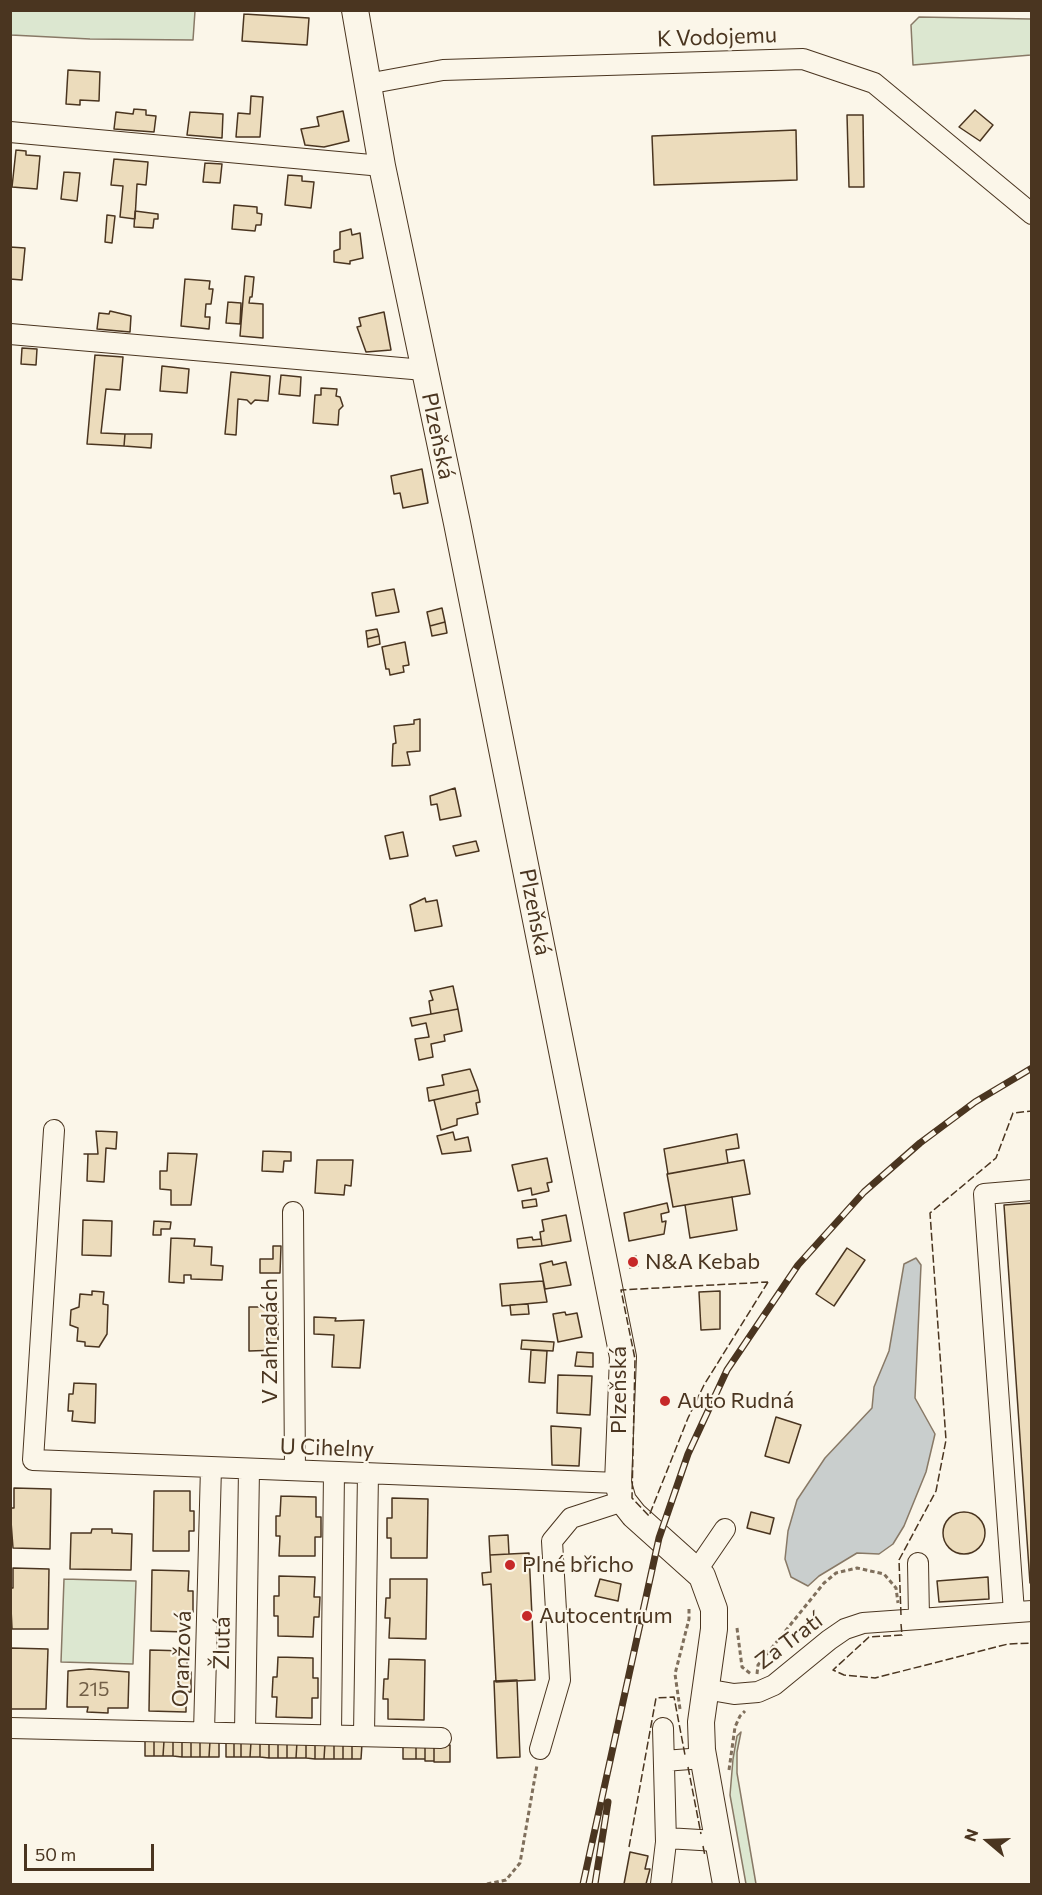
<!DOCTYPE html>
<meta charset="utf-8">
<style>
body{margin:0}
#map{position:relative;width:1042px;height:1895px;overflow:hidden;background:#fbf6e9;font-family:Commissioner,sans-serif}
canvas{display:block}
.frame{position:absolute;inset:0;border:12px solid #4a3520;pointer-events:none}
.north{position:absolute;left:958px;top:1811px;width:60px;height:60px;-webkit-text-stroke:4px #fbf6e9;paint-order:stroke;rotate:289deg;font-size:16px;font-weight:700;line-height:24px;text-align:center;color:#4a3520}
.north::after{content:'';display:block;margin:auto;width:21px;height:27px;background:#4a3520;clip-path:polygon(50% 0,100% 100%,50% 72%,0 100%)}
.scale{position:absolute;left:24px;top:1844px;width:130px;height:27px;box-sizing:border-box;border:3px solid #4a3520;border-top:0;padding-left:8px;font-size:18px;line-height:21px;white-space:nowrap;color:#4a3520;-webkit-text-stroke:4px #fbf6e9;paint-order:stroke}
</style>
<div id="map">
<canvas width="1042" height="1895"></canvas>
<div class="frame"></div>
<div class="north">N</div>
<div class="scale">50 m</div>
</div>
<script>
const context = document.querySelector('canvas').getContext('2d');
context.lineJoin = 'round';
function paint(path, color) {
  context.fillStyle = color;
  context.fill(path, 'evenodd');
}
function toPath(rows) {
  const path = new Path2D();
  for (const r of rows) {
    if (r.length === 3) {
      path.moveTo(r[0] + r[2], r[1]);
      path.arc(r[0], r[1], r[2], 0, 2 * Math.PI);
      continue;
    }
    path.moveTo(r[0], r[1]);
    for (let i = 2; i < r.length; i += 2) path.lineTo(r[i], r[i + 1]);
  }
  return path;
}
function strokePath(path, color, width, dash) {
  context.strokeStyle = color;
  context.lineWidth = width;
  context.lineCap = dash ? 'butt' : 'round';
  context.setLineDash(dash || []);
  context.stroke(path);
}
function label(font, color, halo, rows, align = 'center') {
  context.font = font + ' Commissioner,sans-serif';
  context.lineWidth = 4.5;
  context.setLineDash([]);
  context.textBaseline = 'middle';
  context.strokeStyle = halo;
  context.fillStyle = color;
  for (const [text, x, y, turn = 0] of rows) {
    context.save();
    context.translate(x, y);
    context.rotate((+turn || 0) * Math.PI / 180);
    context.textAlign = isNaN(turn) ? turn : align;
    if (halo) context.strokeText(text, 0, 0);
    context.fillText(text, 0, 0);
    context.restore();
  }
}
const green = toPath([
 [10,11,195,11,193,40,90,39,11,35,10,11],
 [919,17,1031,19,1031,55,913,65,911,25,919,17],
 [64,1579,136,1581,133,1664,61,1662,64,1579],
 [741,1732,737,1752,737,1773,756,1884,746,1884,730,1795,733,1759,737,1736,741,1732]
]);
paint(green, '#dce7d0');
strokePath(green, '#887966', 1.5);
const water = toPath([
 [916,1258,921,1265,915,1398,935,1434,926,1472,904,1526,893,1544,879,1554,857,1553,819,1576,808,1586,791,1577,785,1559,788,1531,797,1500,825,1458,872,1408,874,1387,889,1351,904,1264,916,1258]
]);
paint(water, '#c9cecd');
strokePath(water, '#887966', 1.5);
const building = toPath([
 [244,14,309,18,307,45,242,41,244,14],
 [68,70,100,72,99,101,80,100,80,105,66,104,68,70],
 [251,96,263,97,260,137,236,137,238,113,250,114,251,96],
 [134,109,146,110,146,115,156,116,154,132,114,129,116,112,133,114,134,109],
 [975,110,993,125,980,141,959,127,975,110],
 [343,111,349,141,324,147,305,145,301,129,319,126,317,117,343,111],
 [190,112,223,114,222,138,187,135,190,112],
 [847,115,863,115,864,187,849,187,847,115],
 [796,130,797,180,654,185,652,136,796,130],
 [16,150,26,151,26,155,40,156,37,189,12,187,16,150],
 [114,159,148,162,146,185,137,184,135,219,120,217,123,186,111,185,114,159],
 [205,163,222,164,220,183,203,182,205,163],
 [64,172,80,173,77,201,61,199,64,172],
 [288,175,302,176,302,181,314,182,311,208,285,205,288,175],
 [234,205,257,207,257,213,262,214,261,225,256,225,255,231,232,229,234,205],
 [135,211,158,214,158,219,154,219,153,228,134,227,135,211],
 [107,215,115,216,112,243,105,242,107,215],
 [351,229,352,235,360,233,363,258,350,261,350,264,334,262,334,251,340,249,340,232,351,229],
 [10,247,25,248,22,280,10,279,10,247],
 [245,276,254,277,252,297,250,297,249,303,263,304,263,338,240,336,245,276],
 [185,279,210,281,209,289,213,289,211,304,206,304,205,317,210,317,209,329,181,326,185,279],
 [228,302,241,303,240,324,226,323,228,302],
 [110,311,131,316,130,332,97,329,99,313,109,314,110,311],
 [384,312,391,350,366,352,357,327,361,326,359,318,384,312],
 [22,348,37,349,36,365,21,364,22,348],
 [95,355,123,357,120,390,106,389,101,433,125,434,124,446,87,444,95,355],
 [162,366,189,369,187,393,160,391,162,366],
 [231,372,270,376,268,401,255,400,251,404,247,400,238,399,236,435,225,434,231,372],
 [281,375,301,377,300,396,279,394,281,375],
 [321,388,337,389,336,396,340,397,343,406,339,410,338,425,313,423,315,395,321,395,321,388],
 [125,434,152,434,151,448,124,446,125,434],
 [422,469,428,503,403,508,400,493,394,494,391,476,422,469],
 [394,589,399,612,376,616,372,593,394,589],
 [442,608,445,622,430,626,427,612,442,608],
 [445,622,447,633,432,636,430,626,445,622],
 [377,629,379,636,367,639,366,631,377,629],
 [379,636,380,644,368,647,367,639,379,636],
 [405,642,409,665,403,666,404,672,390,675,389,669,386,669,382,647,405,642],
 [420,719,420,751,407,752,410,765,392,766,393,744,396,743,394,726,414,724,414,720,420,719],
 [455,788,461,816,440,820,437,804,431,805,430,796,455,788],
 [403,832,408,856,390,859,385,836,403,832],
 [476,841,479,851,456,856,453,846,476,841],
 [425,898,426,902,437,900,442,926,415,931,410,905,425,898],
 [453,986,458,1009,431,1014,429,1001,433,1000,430,991,453,986],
 [458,1009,462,1031,444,1035,445,1041,431,1044,433,1057,419,1060,415,1039,429,1037,426,1023,412,1026,410,1018,458,1009],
 [470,1069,478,1090,429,1101,427,1088,444,1085,442,1075,470,1069],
 [478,1090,480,1102,476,1103,478,1114,457,1119,457,1125,441,1130,434,1100,478,1090],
 [96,1131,117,1132,116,1149,106,1148,104,1182,87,1181,88,1154,84,1154,98,1154,96,1131],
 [453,1132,455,1140,468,1137,471,1151,442,1154,437,1136,453,1132],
 [737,1134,739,1148,726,1150,728,1163,668,1174,664,1149,737,1134],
 [263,1151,291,1152,291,1161,284,1161,283,1172,262,1171,263,1151],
 [168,1153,197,1154,191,1205,171,1205,171,1190,160,1189,160,1171,167,1171,168,1153],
 [547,1158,552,1182,547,1183,549,1191,532,1195,531,1188,518,1191,512,1165,547,1158],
 [317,1160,353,1160,351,1186,345,1185,344,1195,315,1193,317,1160],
 [744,1160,750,1194,673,1207,667,1174,744,1160],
 [732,1197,737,1230,690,1238,685,1205,732,1197],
 [536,1199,537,1206,523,1208,522,1201,536,1199],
 [667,1203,669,1212,661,1214,662,1222,666,1221,664,1234,629,1241,624,1213,667,1203],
 [1032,1203,1032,1583,1030,1583,1004,1205,1032,1203],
 [566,1215,571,1241,542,1246,540,1232,544,1231,542,1220,566,1215],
 [83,1220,112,1221,111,1256,82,1255,83,1220],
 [154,1221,171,1222,170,1229,161,1229,161,1235,153,1235,154,1221],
 [532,1237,533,1240,541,1239,542,1246,518,1248,517,1239,532,1237],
 [171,1238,195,1239,194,1246,212,1247,211,1265,223,1266,222,1280,191,1279,191,1275,184,1275,184,1283,169,1282,171,1238],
 [273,1246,281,1246,280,1273,260,1273,260,1259,273,1259,273,1246],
 [847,1248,865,1260,834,1306,816,1294,847,1248],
 [636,1256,638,1266,630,1268,629,1258,636,1256],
 [552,1261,553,1265,566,1262,571,1285,545,1289,540,1264,552,1261],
 [543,1281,547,1302,502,1306,500,1284,543,1281],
 [92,1291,104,1292,103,1304,108,1305,107,1334,99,1347,85,1346,85,1342,77,1341,78,1328,70,1325,71,1310,79,1307,80,1294,92,1295,92,1291],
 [720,1291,720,1329,701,1330,699,1292,720,1291],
 [528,1304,529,1314,511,1315,510,1305,528,1304],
 [249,1307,278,1307,278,1350,249,1351,249,1307],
 [565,1312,566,1315,577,1313,582,1337,558,1342,553,1314,565,1312],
 [314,1317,336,1318,335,1321,364,1320,360,1368,332,1367,334,1335,314,1334,314,1317],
 [522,1340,554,1342,553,1351,521,1349,522,1340],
 [531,1350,547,1351,545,1383,529,1382,531,1350],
 [577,1352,593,1353,593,1367,575,1366,577,1352],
 [558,1375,592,1376,590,1415,557,1413,558,1375],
 [74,1383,96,1384,95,1423,72,1421,73,1411,68,1411,69,1394,73,1394,74,1383],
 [776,1417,801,1425,789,1463,765,1456,776,1417],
 [551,1426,581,1428,579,1466,552,1465,551,1426],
 [14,1488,51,1489,50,1549,13,1548,10,1508,14,1508,14,1488],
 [154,1491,190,1491,190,1511,194,1511,194,1531,189,1531,189,1551,153,1551,154,1491],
 [281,1496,316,1497,316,1517,321,1517,321,1537,315,1537,315,1556,279,1556,280,1536,276,1536,276,1516,280,1516,281,1496],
 [392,1498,428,1499,427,1558,391,1558,391,1538,387,1538,387,1518,392,1518,392,1498],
 [751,1512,774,1518,770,1534,747,1528,751,1512],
 [964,1533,21],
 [92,1529,112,1529,112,1533,132,1534,131,1570,70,1569,71,1533,91,1533,92,1529],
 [508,1535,509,1554,490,1555,489,1536,508,1535],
 [529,1553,535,1680,496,1682,491,1584,483,1585,482,1573,491,1572,490,1555,529,1553],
 [13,1568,49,1569,48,1629,12,1629,10,1588,13,1588,13,1568],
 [152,1570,189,1571,188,1591,193,1591,193,1612,188,1611,187,1632,151,1631,152,1570],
 [279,1576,315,1577,314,1597,320,1597,319,1617,314,1617,313,1637,278,1636,278,1616,274,1616,274,1596,279,1596,279,1576],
 [988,1577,989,1599,939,1602,937,1581,988,1577],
 [390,1579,427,1579,426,1639,389,1638,390,1618,385,1618,386,1598,390,1598,390,1579],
 [600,1579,621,1584,618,1601,595,1596,600,1579],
 [11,1648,48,1649,46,1709,10,1709,11,1648],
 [150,1650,187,1651,187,1672,191,1672,191,1692,186,1692,186,1712,149,1711,150,1650],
 [278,1657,313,1658,313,1678,318,1678,318,1698,312,1698,312,1718,276,1717,277,1697,272,1697,273,1677,277,1677,278,1657],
 [389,1659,425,1660,424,1720,388,1719,388,1699,383,1699,384,1679,388,1679,389,1659],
 [89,1669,129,1672,128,1708,108,1708,108,1713,87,1712,88,1707,67,1707,68,1671,89,1669],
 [517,1680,520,1757,497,1758,494,1681,517,1680],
 [145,1740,154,1740,154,1756,145,1756,145,1740],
 [154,1740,164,1741,163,1756,154,1756,154,1740],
 [164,1741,173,1741,173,1756,163,1756,164,1741],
 [173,1741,182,1741,182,1757,173,1756,173,1741],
 [182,1741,191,1741,191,1757,182,1757,182,1741],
 [191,1741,200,1741,200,1757,191,1757,191,1741],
 [200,1741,210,1741,209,1757,200,1757,200,1741],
 [210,1741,219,1742,219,1757,209,1757,210,1741],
 [241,1741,251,1742,250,1757,241,1757,241,1741],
 [226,1742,234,1743,234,1757,226,1757,226,1742],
 [251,1742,260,1742,260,1757,250,1757,251,1742],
 [260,1742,269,1742,269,1758,260,1757,260,1742],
 [269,1742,278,1742,278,1758,269,1758,269,1742],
 [278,1742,287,1742,287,1758,278,1758,278,1742],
 [287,1742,297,1742,296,1758,287,1758,287,1742],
 [297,1742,306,1743,306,1758,296,1758,297,1742],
 [234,1743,241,1743,241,1757,234,1757,234,1743],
 [306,1743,315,1743,315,1759,306,1758,306,1743],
 [315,1743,325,1743,324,1759,315,1759,315,1743],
 [325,1743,334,1743,334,1759,324,1759,325,1743],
 [334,1743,343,1743,343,1759,334,1759,334,1743],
 [343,1743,352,1743,352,1759,343,1759,343,1743],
 [352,1743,362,1744,361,1759,352,1759,352,1743],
 [403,1744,416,1744,416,1759,403,1759,403,1744],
 [416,1744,425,1744,425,1759,416,1759,416,1744],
 [425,1745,434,1745,434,1761,425,1761,425,1745],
 [434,1745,450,1745,450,1762,434,1762,434,1745],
 [630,1852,648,1856,645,1869,650,1869,646,1884,624,1884,630,1852]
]);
paint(building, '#ecdcbc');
strokePath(building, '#4a3520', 1.5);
const minor = toPath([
 [367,84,443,70,803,59,874,83,1032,214],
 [10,132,382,166],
 [10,334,424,370],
 [54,1130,33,1460,618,1483],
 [293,1212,295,1470],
 [918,1563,919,1618],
 [697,1570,725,1529],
 [1014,1612,984,1194,1032,1190],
 [705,1689,734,1694,758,1692,774,1685,829,1640,845,1629,863,1623,1032,1611],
 [10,1728,441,1738],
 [204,1732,211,1467],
 [245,1732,249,1469],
 [331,1734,334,1472],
 [364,1734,368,1473],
 [540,1749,560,1680,552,1541,571,1518,623,1501],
 [664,1761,703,1758],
 [666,1838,717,1841],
 [661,1884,666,1842,663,1728]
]);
const major = toPath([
 [355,10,382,166,457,523,623,1357,618,1483,623,1501,634,1515,702,1576,714,1609,714,1629,701,1722,702,1750,726,1884]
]);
strokePath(minor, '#4a3520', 22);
strokePath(major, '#4a3520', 28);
strokePath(toPath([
 [737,1628,742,1667,751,1674],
 [757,1674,758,1665,824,1583,836,1573,857,1568,884,1574,896,1588,898,1603],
 [680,1709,675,1674,689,1619,689,1607],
 [729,1770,735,1727,740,1716,745,1711],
 [487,1884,506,1880,520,1863,537,1765]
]), '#7f6f5c', 3, [4.5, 3]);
strokePath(minor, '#fbf6e9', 20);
strokePath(major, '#fbf6e9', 26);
const rail = toPath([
 [583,1884,659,1538,688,1454,727,1370,798,1265,864,1192,920,1143,975,1102,1032,1068],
 [595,1884,608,1802]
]);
strokePath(rail, '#4a3520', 7);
strokePath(rail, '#fbf6e9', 4.5, [14]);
strokePath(toPath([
 [768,1282,704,1385,688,1418,649,1516,632,1498,635,1359,621,1290,768,1282],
 [901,1615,899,1560,936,1491,946,1440,930,1213,996,1158,1013,1113,1032,1111],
 [901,1624,902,1635,869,1637,833,1670,844,1675,875,1678,1008,1644,1032,1643],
 [688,1767,701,1834],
 [703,1846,705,1856],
 [629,1847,656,1698,674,1697,685,1755]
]), '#4a3520', 1.5, [8, 3]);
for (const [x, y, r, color] of [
 [633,1262,6,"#c62828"],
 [665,1401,6,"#c62828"],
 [510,1565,6,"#c62828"],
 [527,1616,6,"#c62828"]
]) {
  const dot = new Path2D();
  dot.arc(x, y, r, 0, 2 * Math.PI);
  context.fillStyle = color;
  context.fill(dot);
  strokePath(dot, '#fbf6e9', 2);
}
label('20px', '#725f47', null, [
 ["215",94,1689]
]);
label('22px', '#4a3520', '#fbf6e9', [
 ["K Vodojemu",717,37,-2],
 ["Plzeňská",438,436,78],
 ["Plzeňská",535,912,79],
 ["V Zahradách",270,1341,-90],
 ["Plzeňská",619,1390,-90],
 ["U Cihelny",327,1448,2],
 ["Za Tratí",789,1641,-37],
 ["Žlutá",222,1643,-89],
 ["Oranžová",182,1659,-88]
]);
label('22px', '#4a3520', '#fbf6e9', [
 ["N&A Kebab",645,1262],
 ["Auto Rudná",677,1401],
 ["Plné břicho",522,1565],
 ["Autocentrum",539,1616]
], 'left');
</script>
